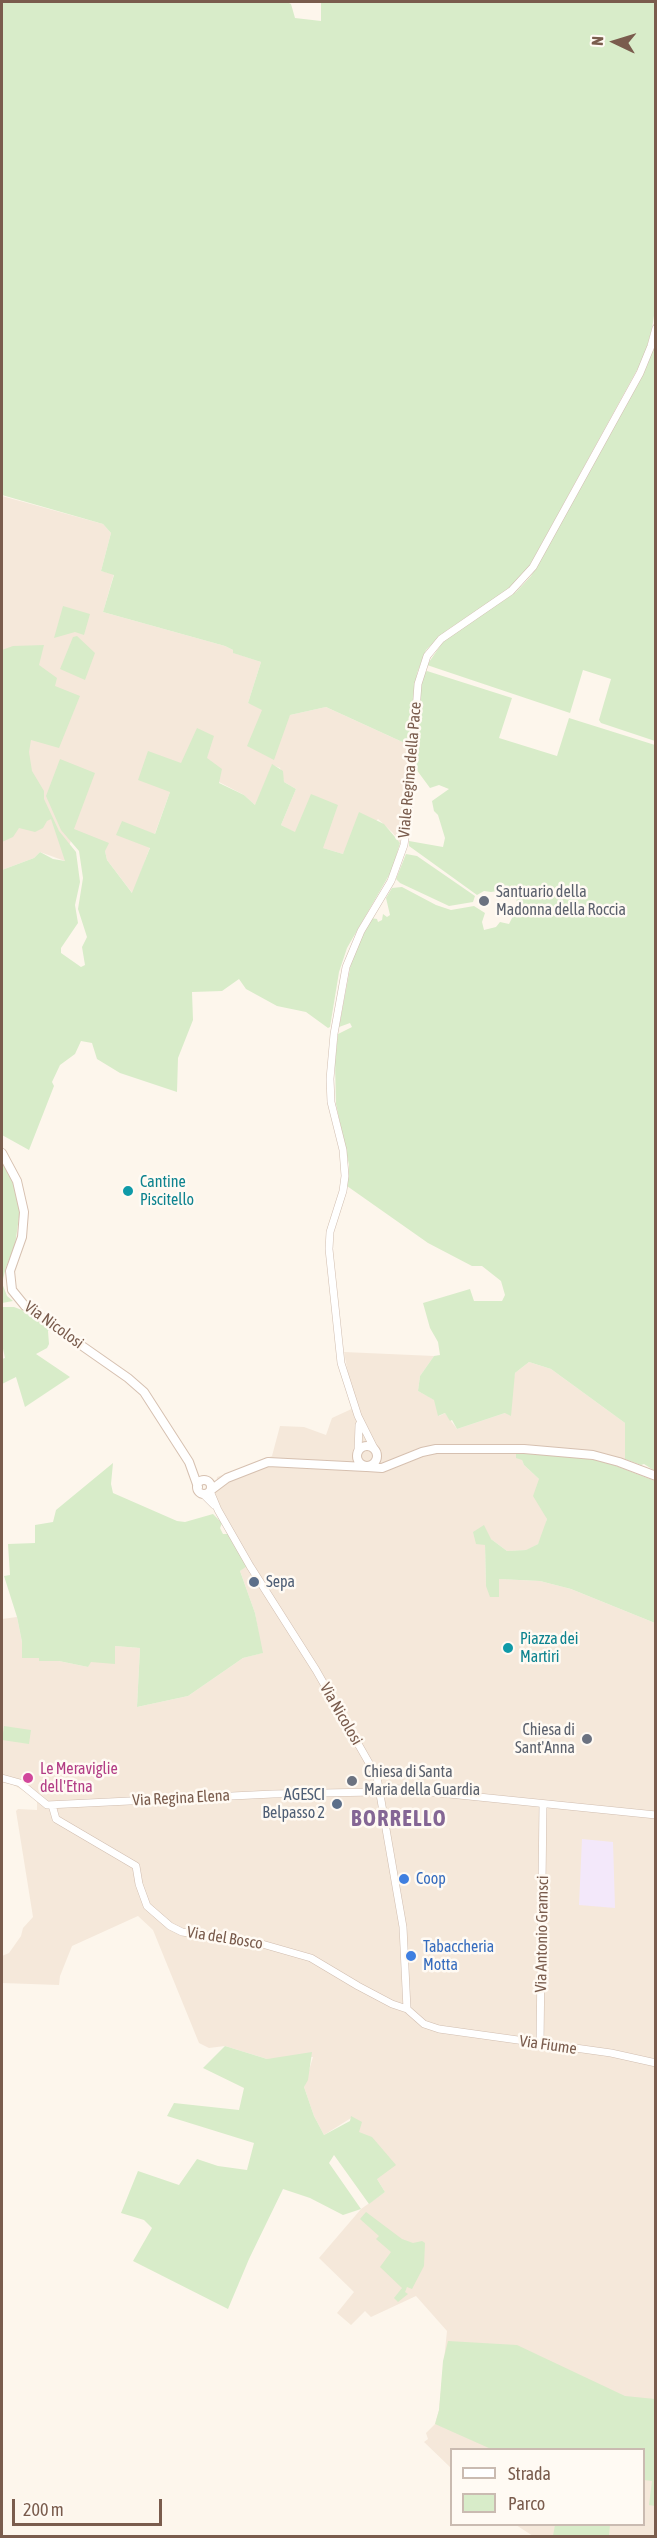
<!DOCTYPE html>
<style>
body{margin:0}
#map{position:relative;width:657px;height:2538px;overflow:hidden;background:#fdf6ec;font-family:"Asap Condensed",sans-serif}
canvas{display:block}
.frame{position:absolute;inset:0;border:3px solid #7a5c4d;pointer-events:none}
.legend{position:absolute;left:450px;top:2448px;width:195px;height:78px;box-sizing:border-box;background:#fffaf3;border:2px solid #cabbb1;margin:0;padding:8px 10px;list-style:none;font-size:18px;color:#7a5c4d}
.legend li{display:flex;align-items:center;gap:12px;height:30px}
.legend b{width:30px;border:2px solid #cabbb1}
.north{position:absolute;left:585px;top:12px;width:60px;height:60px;-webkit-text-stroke:4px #fffaf3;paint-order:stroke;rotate:274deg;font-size:16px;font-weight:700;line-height:24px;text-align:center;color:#7a5c4d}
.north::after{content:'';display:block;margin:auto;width:21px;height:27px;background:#7a5c4d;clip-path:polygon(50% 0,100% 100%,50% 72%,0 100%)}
.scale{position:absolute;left:12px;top:2499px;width:150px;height:27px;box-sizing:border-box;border:3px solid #7a5c4d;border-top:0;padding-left:8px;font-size:18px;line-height:21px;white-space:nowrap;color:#7a5c4d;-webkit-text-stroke:4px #fffaf3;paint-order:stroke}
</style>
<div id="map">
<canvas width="657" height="2538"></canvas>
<div class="frame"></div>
<ul class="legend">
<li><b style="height:8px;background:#fff"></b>Strada</li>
<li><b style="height:16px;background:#d8ecc9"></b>Parco</li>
</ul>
<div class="north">N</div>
<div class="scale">200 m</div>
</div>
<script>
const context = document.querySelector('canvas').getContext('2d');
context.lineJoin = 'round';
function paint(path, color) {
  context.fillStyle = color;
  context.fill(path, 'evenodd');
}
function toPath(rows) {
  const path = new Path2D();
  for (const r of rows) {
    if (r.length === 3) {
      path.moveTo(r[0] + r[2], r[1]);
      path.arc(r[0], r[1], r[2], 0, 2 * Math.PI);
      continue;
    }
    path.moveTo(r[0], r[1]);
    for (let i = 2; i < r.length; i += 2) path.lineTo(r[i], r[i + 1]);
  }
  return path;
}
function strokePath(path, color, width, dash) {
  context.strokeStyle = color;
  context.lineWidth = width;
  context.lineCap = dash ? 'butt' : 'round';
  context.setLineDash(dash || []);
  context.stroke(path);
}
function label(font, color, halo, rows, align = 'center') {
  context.font = font + ' "Asap Condensed",sans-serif';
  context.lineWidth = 5;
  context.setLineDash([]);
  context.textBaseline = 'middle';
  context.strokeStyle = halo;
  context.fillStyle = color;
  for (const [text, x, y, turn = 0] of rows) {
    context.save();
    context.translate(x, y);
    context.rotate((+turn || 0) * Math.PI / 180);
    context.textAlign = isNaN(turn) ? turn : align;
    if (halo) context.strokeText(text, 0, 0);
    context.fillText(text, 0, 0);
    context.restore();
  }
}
paint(toPath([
 [2,496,103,524,111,533,101,571,114,574,103,612,225,646,233,650,234,653,261,662,248,703,290,715,326,707,409,745,400,843,393,833,378,819,343,854,323,848,281,825,296,789,284,782,280,768,272,765,256,806,244,795,219,782,170,792,133,894,107,860,105,851,74,830,65,861,40,852,34,858,2,870],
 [344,1352,434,1356,420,1376,418,1391,435,1400,439,1416,445,1413,457,1429,505,1413,515,1373,529,1362,551,1369,625,1423,625,1469,611,1464,522,1460,524,1465,539,1479,547,1519,543,1534,538,1544,527,1550,507,1551,491,1539,485,1545,486,1586,499,1579,540,1581,571,1589,655,1623,655,2536,533,2536,516,2525,644,2524,644,2450,452,2450,451,2468,424,2442,428,2439,426,2433,435,2424,439,2410,447,2331,416,2296,371,2317,365,2311,351,2325,337,2313,354,2292,319,2258,361,2209,385,2192,377,2179,351,2118,324,2135,314,2116,304,2087,313,2057,267,2059,225,2046,209,2048,199,2043,153,1930,138,1916,72,1946,60,1976,59,1985,2,1983,2,1956,9,1953,21,1936,23,1928,33,1917,16,1811,18,1809,37,1810,37,1799,12,1784,2,1782,2,1619,17,1617,22,1642,22,1658,39,1658,39,1661,59,1661,88,1667,90,1661,115,1646,140,1648,137,1707,188,1696,243,1658,262,1653,255,1613,240,1571,247,1565,215,1495,217,1477,272,1456,280,1426,304,1427,326,1435,332,1418,358,1406,349,1378]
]), '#f5e8da');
paint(toPath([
 [582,1839,613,1842,615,1908,579,1905]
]), '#f3e8fa');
paint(toPath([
 [2,2,287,2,291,4,295,18,321,21,321,2,655,2,656,302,652,329,644,357,529,567,510,588,446,631,426,650,417,673,409,745,326,707,290,715,274,760,247,746,262,710,248,703,261,662,233,653,233,650,225,646,103,612,114,575,101,571,111,533,103,524,2,495],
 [655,345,655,741,601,723,599,720,611,679,583,670,570,713,427,665,445,639,516,592,531,576,646,367],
 [63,606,90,614,84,635,75,632,54,638],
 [77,636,95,653,85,680,60,669,73,637],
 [44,645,39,665,57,678,55,686,80,696,59,748,31,740,29,752,32,771,44,791,44,799,59,831,76,852,80,882,75,905,78,923,61,948,61,953,81,967,85,965,82,947,87,937,78,909,83,878,79,851,61,830,46,796,60,759,95,773,74,829,109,843,105,851,107,860,132,893,150,848,116,835,122,821,155,834,170,792,138,780,148,751,181,763,197,728,214,736,207,758,222,769,219,783,244,795,255,805,272,764,283,771,284,782,296,789,281,825,295,832,311,794,338,805,323,848,343,854,359,812,384,824,400,843,392,870,347,948,339,972,330,1027,328,1028,306,1012,277,1006,246,989,239,979,222,991,192,992,193,1020,178,1058,177,1092,120,1073,97,1059,92,1043,81,1041,75,1054,60,1065,52,1082,54,1086,29,1150,2,1135,2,870,34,858,40,852,53,859,65,861,51,819,47,821,43,828,35,832,19,828,13,837,2,842,2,650,13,646],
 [427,671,512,698,499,738,557,756,569,718,655,745,655,1471,644,1464,641,1465,625,1459,625,1423,551,1369,529,1362,515,1373,511,1416,505,1413,457,1429,452,1420,450,1421,445,1413,438,1416,434,1400,418,1391,420,1376,434,1356,440,1355,438,1342,430,1328,423,1303,470,1289,474,1301,502,1301,505,1295,501,1281,482,1266,472,1266,428,1243,347,1186,349,1165,336,1104,335,1062,338,1034,352,1027,350,1023,339,1027,352,958,371,918,377,919,378,922,382,920,383,914,387,917,390,915,386,898,392,888,402,887,436,905,451,910,474,906,485,913,482,922,484,930,496,927,500,922,509,924,518,906,516,898,508,889,491,892,484,891,477,895,409,846,409,841,443,847,445,838,438,815,434,811,432,801,449,789,439,785,430,788,416,769,420,693,423,673],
 [406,854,417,856,475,896,473,902,449,906,400,883,396,879],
 [2,1161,16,1188,20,1210,15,1245,6,1267,2,1283,7,1296,13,1301,2,1303],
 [2,1307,14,1307,22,1310,51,1330,48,1331,49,1344,47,1348,36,1354,70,1377,25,1407,16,1377,2,1384,2,1359,5,1358,2,1344],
 [516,1453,588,1458,611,1464,655,1481,655,1623,571,1589,540,1581,499,1579,499,1597,490,1597,486,1586,485,1545,476,1544,473,1532,484,1525,491,1539,507,1551,526,1550,538,1544,547,1519,533,1496,539,1479,524,1465,522,1460,516,1458],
 [113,1463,111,1484,113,1493,177,1521,185,1522,213,1514,222,1523,220,1528,223,1534,228,1534,247,1566,240,1571,255,1613,263,1653,243,1658,188,1696,137,1707,140,1648,115,1646,115,1664,91,1662,88,1667,59,1661,39,1661,39,1658,22,1658,22,1642,17,1617,4,1576,10,1575,8,1544,35,1543,35,1525,53,1522,56,1510],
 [4,1726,31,1730,29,1744,2,1740],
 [225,2046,267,2059,312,2052,308,2080,304,2087,314,2116,324,2135,350,2121,351,2116,362,2122,359,2132,372,2137,396,2165,377,2179,385,2192,369,2204,334,2155,329,2163,361,2209,343,2215,310,2198,283,2189,249,2259,228,2309,133,2261,152,2228,144,2220,121,2213,138,2171,179,2185,197,2159,218,2166,247,2170,254,2143,167,2116,174,2103,239,2110,244,2088,203,2068],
 [366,2212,402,2239,413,2243,422,2241,425,2243,424,2266,412,2289,407,2287,405,2292,408,2294,398,2302,394,2298,402,2288,380,2267,391,2252,376,2239,379,2236,360,2219],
 [448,2341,517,2345,625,2396,655,2399,655,2506,649,2505,652,2481,644,2480,644,2450,491,2449,435,2424,439,2410,443,2361],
 [555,2525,610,2525,609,2536,553,2536]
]), '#d8ecc9');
const tertiary = toPath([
 [374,1448,358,1416,341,1363,329,1249,330,1232,343,1191,345,1176,343,1150,331,1102,330,1079,334,1034,346,967,361,931,391,881,404,845,408,818,418,684,427,656,441,639,511,591,533,567,640,373,651,346,656,328],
 [358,1452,359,1425],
 [210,1491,218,1510,250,1566,316,1670,377,1777,403,1927,407,2009],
 [203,1494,214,1505],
 [2,1778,20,1783,47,1805,273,1794,374,1792,390,1788,656,1815],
 [52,1805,56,1819,136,1866,139,1884,147,1906,170,1926,182,1932,262,1944,311,1958,358,1986,392,2004,407,2009,424,2024,439,2029,611,2053,656,2063],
 [540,2044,543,1804]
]);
const secondary = toPath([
 [2,1153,17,1181,24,1212,22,1237,10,1271,12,1290,25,1306,128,1378,144,1392,189,1462,198,1487],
 [367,1456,10],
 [367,1467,382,1468,422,1452,436,1449,524,1449,593,1455,619,1462,656,1476],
 [204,1487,7],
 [211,1490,227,1478,268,1462,366,1467]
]);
strokePath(tertiary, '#d1beb0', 8);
strokePath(secondary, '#d6c0b0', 10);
strokePath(tertiary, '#fff', 7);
strokePath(secondary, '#fff', 8);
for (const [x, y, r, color] of [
 [484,901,6,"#6b7280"],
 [128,1191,6,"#0f9aa8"],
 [254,1582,6,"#5c6f8a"],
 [508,1648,6,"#0f9aa8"],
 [587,1739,6,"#6b7280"],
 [28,1778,6,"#d1479c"],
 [352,1781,6,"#6b7280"],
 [337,1804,6,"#5c6f8a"],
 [404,1879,6,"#3f7fe0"],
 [411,1956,6,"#3f7fe0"]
]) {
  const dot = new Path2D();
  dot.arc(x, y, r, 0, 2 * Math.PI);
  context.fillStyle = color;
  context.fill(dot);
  strokePath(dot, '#fffaf3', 2);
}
label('16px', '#7a5c4d', '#fffaf3', [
 ["Viale Regina della Pace",410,770,-85],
 ["Via Nicolosi",54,1325,36],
 ["Via Nicolosi",341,1714,60],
 ["Via Regina Elena",181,1798,-3],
 ["Via Antonio Gramsci",542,1934,-89],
 ["Via del Bosco",225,1938,9],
 ["Via Fiume",548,2045,8]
]);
label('16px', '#5b616d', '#fffaf3', [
 ["Santuario della",496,892],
 ["Madonna della Roccia",496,910],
 ["Chiesa di",575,1730,"right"],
 ["Sant'Anna",575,1748,"right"],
 ["Chiesa di Santa",364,1772],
 ["Maria della Guardia",364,1790]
], 'left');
label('16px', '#0d838f', '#fffaf3', [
 ["Cantine",140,1182],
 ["Piscitello",140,1200],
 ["Piazza dei",520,1639],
 ["Martiri",520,1657]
], 'left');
label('16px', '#4e5e75', '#fffaf3', [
 ["Sepa",266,1582],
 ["AGESCI",325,1795,"right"],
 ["Belpasso 2",325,1813,"right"]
], 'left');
label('16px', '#b23c85', '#fffaf3', [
 ["Le Meraviglie",40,1769],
 ["dell'Etna",40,1787]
], 'left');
label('16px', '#366cbe', '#fffaf3', [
 ["Coop",416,1879],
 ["Tabaccheria",423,1947],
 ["Motta",423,1965]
], 'left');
context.letterSpacing = '1.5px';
label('bold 22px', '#846695', '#fffaf3', [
 ["BORRELLO",399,1819]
]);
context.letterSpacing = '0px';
</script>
